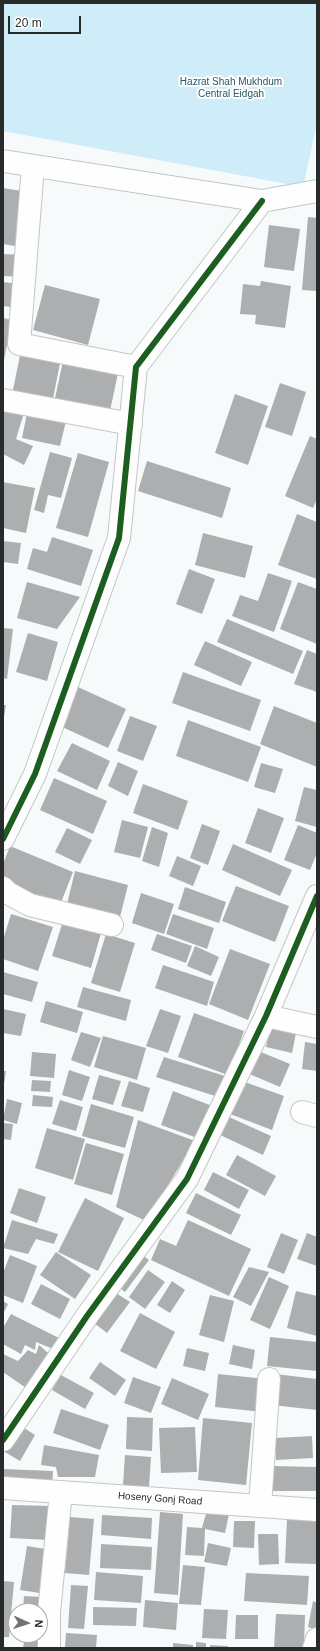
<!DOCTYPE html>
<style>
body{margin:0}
#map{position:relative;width:320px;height:1651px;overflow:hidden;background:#f7fafb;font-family:Helvetica,sans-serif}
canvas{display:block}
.frame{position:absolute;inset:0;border:4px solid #282a2b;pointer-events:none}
.north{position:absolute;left:8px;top:1603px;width:40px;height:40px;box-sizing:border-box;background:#fff;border:1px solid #a9aaaa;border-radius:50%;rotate:93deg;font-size:11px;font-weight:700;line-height:16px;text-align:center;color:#282a2b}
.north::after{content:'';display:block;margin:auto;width:14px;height:18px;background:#707374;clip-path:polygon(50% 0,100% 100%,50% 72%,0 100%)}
.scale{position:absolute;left:8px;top:16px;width:73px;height:18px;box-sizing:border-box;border:2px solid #282a2b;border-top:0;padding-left:5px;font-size:12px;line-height:14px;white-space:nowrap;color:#282a2b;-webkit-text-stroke:3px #fff;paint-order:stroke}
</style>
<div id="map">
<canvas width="320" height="1651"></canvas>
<div class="frame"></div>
<div class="north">N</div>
<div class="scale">20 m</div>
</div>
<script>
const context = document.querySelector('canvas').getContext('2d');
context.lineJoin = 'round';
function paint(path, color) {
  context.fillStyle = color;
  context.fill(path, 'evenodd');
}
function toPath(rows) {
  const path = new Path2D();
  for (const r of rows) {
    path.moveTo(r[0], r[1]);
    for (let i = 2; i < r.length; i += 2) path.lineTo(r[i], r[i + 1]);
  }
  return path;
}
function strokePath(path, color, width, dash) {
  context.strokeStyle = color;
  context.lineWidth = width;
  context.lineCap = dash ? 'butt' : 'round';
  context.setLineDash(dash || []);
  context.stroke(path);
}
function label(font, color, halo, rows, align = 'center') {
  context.font = font + ' Helvetica,sans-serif';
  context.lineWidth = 4;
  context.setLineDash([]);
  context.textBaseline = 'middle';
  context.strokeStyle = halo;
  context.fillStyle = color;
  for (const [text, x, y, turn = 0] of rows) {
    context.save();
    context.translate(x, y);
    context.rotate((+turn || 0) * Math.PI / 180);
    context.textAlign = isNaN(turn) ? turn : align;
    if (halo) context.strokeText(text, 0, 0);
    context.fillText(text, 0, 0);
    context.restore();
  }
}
paint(toPath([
 [3,3,317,3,317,123,303,187,3,131]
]), '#cfedf9');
paint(toPath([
 [3,188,35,193,26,248,3,244],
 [308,217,317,218,317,291,302,290],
 [269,225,300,229,294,271,264,267],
 [3,254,23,255,22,277,3,276],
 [261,281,291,286,285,328,255,324,256,315,240,314,243,284,260,286],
 [3,282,20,284,18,308,3,306],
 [45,285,100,299,88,345,33,330],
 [3,318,12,320,4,360,3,360],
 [20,355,60,363,52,404,12,395],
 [63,361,118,373,110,411,55,398],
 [280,383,306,392,292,436,265,427],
 [235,394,268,406,248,465,215,453],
 [3,407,24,413,16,439,33,446,24,465,3,454],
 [27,413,66,421,60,446,22,438],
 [310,436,317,439,317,499,313,508,285,496],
 [50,452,72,458,61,498,48,495,44,513,34,510],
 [78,453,109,462,88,537,56,528],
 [147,461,231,488,222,518,138,491],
 [3,482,35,488,26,533,3,528],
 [297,514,317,522,317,579,278,565],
 [203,533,253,546,245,578,195,565],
 [52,537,93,550,81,586,27,569,33,548,47,552],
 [3,541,21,543,18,564,3,562],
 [189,569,215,579,202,614,176,604],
 [268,573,292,581,274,632,232,616,240,595,258,601],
 [27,582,80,597,57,629,17,618],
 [298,582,317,589,317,644,280,629],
 [227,619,303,651,293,674,217,642],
 [3,628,13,629,7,679,3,678],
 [28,633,58,642,47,681,16,672],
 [205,641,252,662,241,686,194,665],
 [307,650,317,654,317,692,294,684],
 [183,672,261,700,250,731,172,703],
 [78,687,126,709,108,748,60,726],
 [3,705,6,705,4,717,3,717],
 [274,706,317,723,317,767,260,744],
 [130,716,157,726,143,761,117,751],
 [188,720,261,747,248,782,176,756],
 [72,743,110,761,97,790,57,771],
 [118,762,138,771,128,796,108,786],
 [261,763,283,769,275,793,254,787],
 [54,778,107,801,93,834,40,810],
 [143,784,188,801,178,830,133,813],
 [304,787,317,790,317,827,295,821],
 [258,808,284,818,271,853,245,843],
 [122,820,148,827,140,858,114,852],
 [202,824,220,831,208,865,190,858],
 [298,825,317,833,317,853,310,870,284,860],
 [152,827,168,833,159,867,142,861],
 [67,828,92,840,80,864,55,852],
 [233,844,292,870,280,896,222,870],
 [10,846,73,872,58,910,3,888,3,864],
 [177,856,201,866,193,886,169,876],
 [75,871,128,885,119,921,66,908],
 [236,886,289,906,275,942,222,921],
 [185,887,226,902,219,923,178,909],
 [141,893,174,904,164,934,132,923],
 [11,914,53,927,38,971,3,959,3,940],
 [173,914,214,928,207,949,166,934],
 [63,921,101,933,91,968,52,956],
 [106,934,135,943,120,992,91,983],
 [157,934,192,946,186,963,151,950],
 [195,946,219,957,211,976,187,966],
 [230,949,270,964,248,1020,209,1004],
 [163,965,214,982,207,1006,155,988],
 [3,972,38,982,32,1002,3,994],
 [83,987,131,1000,126,1021,77,1007],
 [46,1001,83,1012,77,1033,40,1022],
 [3,1009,26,1014,21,1036,3,1033],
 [160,1009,181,1016,168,1053,146,1046],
 [194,1013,244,1031,228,1075,178,1057],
 [270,1027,296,1033,292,1053,266,1047],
 [81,1032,101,1038,90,1067,71,1060],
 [103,1036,146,1048,137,1080,94,1067],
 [305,1042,317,1044,317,1071,302,1069],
 [256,1050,290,1064,280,1087,247,1073],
 [32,1052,56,1054,54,1078,30,1076],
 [164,1057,225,1076,218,1097,156,1077],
 [69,1070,90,1077,82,1101,62,1095],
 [3,1071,6,1071,4,1084,3,1083],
 [99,1075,121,1081,113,1105,92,1099],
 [32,1080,51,1081,50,1092,31,1091],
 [129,1081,150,1088,143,1112,121,1106],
 [242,1081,284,1096,272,1130,230,1114],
 [173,1091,215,1107,203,1140,161,1125],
 [33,1095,53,1097,52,1107,32,1106],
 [7,1099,22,1103,17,1124,3,1120],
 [60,1100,83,1107,76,1131,52,1124],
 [91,1104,134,1117,125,1148,82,1136],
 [229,1117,271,1136,263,1155,220,1135],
 [138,1120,195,1141,146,1221,116,1207],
 [3,1123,13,1124,11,1140,3,1139],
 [47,1128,85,1139,73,1180,35,1168],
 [86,1143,124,1154,112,1195,74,1184],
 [237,1155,276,1176,265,1196,226,1175],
 [213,1172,249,1190,239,1209,204,1190],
 [19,1188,46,1197,37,1223,10,1213],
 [196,1193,241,1215,231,1235,186,1213],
 [85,1198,124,1218,98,1271,58,1252],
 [12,1220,58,1234,54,1244,36,1239,28,1254,3,1248],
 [188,1220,251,1249,229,1296,151,1260,160,1239,176,1246],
 [281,1233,298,1240,284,1274,267,1267],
 [307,1233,317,1237,317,1266,297,1259],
 [128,1244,149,1260,125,1292,104,1275],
 [56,1252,91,1275,75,1299,40,1275],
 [10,1255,37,1266,23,1303,3,1295,3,1273],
 [249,1267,269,1272,251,1306,233,1297],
 [148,1270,165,1282,145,1309,129,1297],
 [269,1277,289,1286,270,1329,250,1320],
 [172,1281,185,1290,170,1313,157,1305],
 [41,1284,70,1299,60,1319,31,1304],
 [296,1291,317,1296,317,1336,287,1328],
 [116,1293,130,1302,107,1333,94,1323],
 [210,1295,234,1301,224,1342,199,1335],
 [3,1301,8,1304,3,1314],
 [140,1313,175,1332,156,1369,120,1351],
 [11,1314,63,1340,58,1351,36,1342,35,1350,25,1345,21,1354,3,1344,3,1328],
 [270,1337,317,1342,317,1371,267,1366],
 [39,1345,54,1358,29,1390,3,1372,3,1354,18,1361,28,1350,36,1354],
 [233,1345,255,1350,252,1369,229,1364],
 [187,1348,209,1353,205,1371,183,1366],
 [100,1362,126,1380,115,1396,89,1378],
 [218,1374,266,1379,263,1412,215,1407],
 [275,1374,317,1379,317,1410,272,1405],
 [61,1375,94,1393,85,1409,52,1390],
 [133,1377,161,1387,151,1413,124,1403],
 [172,1378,209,1394,198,1420,161,1404],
 [61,1409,109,1425,100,1450,53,1433],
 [127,1417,153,1418,152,1451,126,1449],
 [203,1418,252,1423,246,1485,198,1480],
 [18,1424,35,1435,20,1461,3,1451],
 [195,1427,197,1472,161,1473,159,1428],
 [312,1436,313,1458,276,1460,275,1438],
 [44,1445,99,1455,95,1477,58,1477,56,1467,41,1465],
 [125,1455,151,1457,149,1487,123,1485],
 [273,1466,316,1467,316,1491,273,1491],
 [3,1469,53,1471,52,1492,3,1490],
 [12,1505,50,1506,48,1540,10,1538],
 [207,1510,229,1514,225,1533,205,1529,204,1556,185,1555,187,1527,202,1528],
 [160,1512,183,1514,178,1595,154,1593],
 [102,1515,152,1518,151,1539,101,1535],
 [70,1517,94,1519,89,1575,65,1573],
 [287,1519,317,1520,317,1564,285,1563],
 [234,1521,255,1521,254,1548,233,1547],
 [258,1534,278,1534,279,1564,259,1565],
 [208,1543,231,1548,227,1566,204,1562],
 [101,1544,152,1547,151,1570,100,1568],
 [27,1546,52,1550,46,1594,20,1590],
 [183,1565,205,1567,201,1605,179,1604],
 [96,1572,143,1576,141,1603,94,1600],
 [246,1573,309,1576,307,1605,244,1601],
 [3,1581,14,1582,9,1637,3,1637],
 [71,1585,88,1586,84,1629,68,1628],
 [24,1596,59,1598,40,1611,23,1611],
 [145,1600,178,1603,176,1630,143,1627],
 [313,1601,317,1603,317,1630,308,1627],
 [93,1607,137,1608,136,1626,93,1625],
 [204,1609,228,1610,226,1639,202,1638],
 [276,1614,305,1615,304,1648,274,1648],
 [236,1615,258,1615,258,1639,235,1639],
 [66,1633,97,1635,96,1648,65,1648],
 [25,1635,40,1635,52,1648,23,1648],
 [196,1642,206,1643,206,1648,196,1648],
 [173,1643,193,1645,193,1648,173,1648],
 [210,1645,228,1646,228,1648,210,1648]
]), '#acaeaf');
const minor = toPath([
 [3,161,262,201,317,191],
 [33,166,19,344,136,367],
 [3,400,131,424],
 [3,839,35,774,119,538,136,367,262,201],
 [3,888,8,893,30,905,112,925],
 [266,1016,317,1027],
 [302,1112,317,1116],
 [3,1440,87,1316,187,1179,266,1016,317,896],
 [3,1488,317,1510],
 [260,1506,269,1379],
 [49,1648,49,1612,61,1492],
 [314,1648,317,1639]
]);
strokePath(minor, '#c3c6c7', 24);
strokePath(minor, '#fefefe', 22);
strokePath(toPath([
 [3,839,35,774,119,538,136,367,262,201],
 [3,1440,87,1316,187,1179,266,1016,317,896]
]), '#1b5e20', 6);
label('10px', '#285767', '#fff', [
 ["Hazrat Shah Mukhdum",231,82],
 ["Central Eidgah",231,94]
]);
label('10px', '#282a2b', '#fff', [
 ["Hoseny Gonj Road",160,1499,4]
]);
</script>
